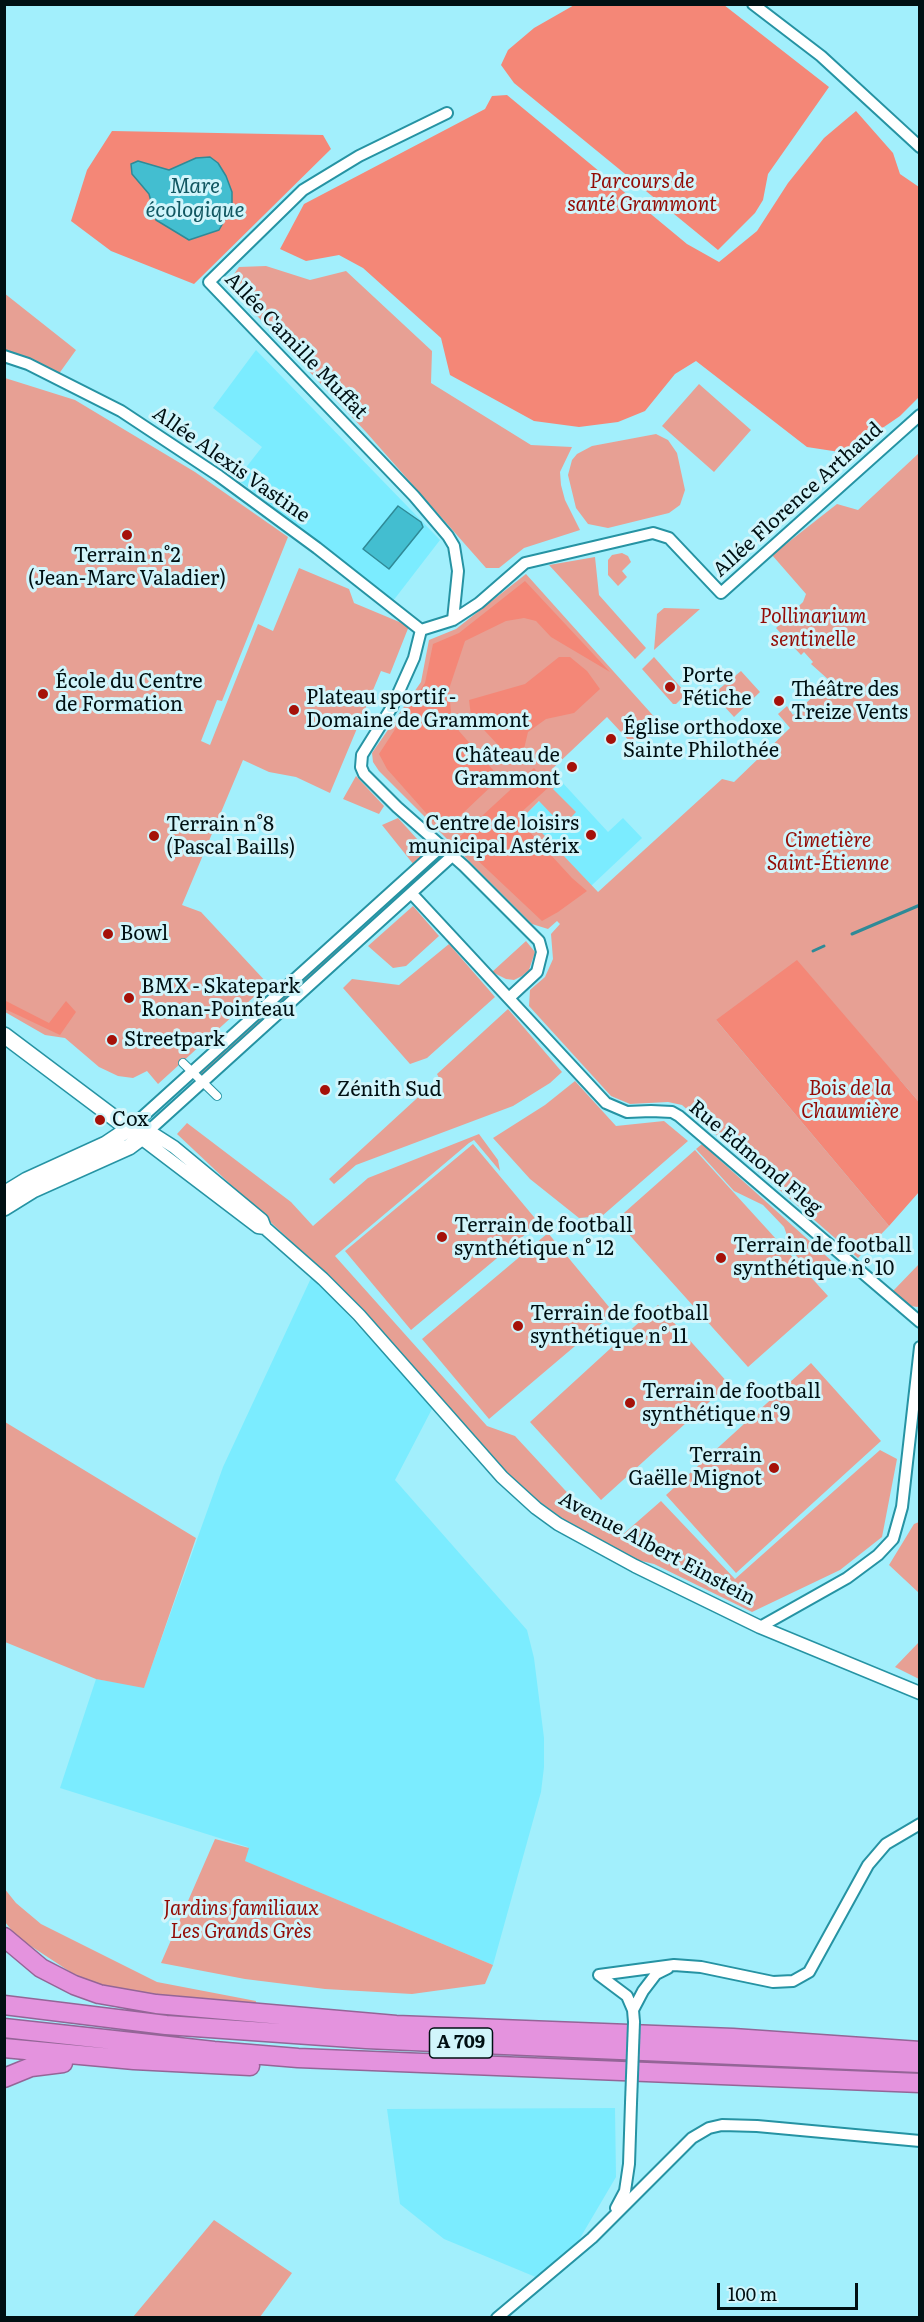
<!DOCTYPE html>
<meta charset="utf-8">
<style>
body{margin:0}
#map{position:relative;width:924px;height:2322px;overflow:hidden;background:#a2effc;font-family:Literata,serif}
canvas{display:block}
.frame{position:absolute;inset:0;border:6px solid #001013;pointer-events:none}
.scale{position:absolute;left:717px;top:2283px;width:141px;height:27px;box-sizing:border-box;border:3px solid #001013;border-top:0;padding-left:8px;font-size:18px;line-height:21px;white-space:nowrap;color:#001013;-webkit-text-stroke:4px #d1f5fb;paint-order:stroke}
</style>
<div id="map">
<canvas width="924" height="2322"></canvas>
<div class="frame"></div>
<div class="scale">100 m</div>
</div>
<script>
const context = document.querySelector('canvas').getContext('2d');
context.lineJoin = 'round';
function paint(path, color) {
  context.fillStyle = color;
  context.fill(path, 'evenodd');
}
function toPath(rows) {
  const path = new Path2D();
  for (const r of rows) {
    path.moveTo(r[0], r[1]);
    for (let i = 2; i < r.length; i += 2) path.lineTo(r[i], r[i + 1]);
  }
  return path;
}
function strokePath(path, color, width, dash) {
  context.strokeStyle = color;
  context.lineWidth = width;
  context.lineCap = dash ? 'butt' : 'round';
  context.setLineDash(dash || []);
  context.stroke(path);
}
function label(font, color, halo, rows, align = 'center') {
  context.font = font + ' Literata,serif';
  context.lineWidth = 6;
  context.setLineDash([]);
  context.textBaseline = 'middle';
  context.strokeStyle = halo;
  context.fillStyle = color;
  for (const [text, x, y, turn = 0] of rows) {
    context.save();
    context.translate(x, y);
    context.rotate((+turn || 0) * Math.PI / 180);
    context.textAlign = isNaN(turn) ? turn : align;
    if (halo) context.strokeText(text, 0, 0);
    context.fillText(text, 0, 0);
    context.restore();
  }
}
paint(toPath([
 [256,350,440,540,393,601,237,479,262,447,213,408],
 [561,781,608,832,623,818,642,838,591,886,525,815],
 [312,1276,433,1407,395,1480,527,1630,534,1658,544,1738,544,1767,541,1792,493,1965,244,1861,248,1847,60,1788,96,1679,144,1687,223,1467],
 [615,2108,616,2177,576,2245,538,2278,444,2239,400,2204,387,2109]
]), '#7becff');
paint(toPath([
 [266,266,310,280,346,271,432,351,431,383,531,445,572,447,560,472,561,485,565,500,580,530,524,548,499,568,486,568,366,432,231,288,232,277,239,267],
 [4,293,76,350,58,375,5,352],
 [5,378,75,400,195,472,288,537,222,701,217,700,201,741,210,745,258,624,273,631,299,568,349,589,354,603,409,626,390,674,381,671,330,793,296,777,269,772,243,760,182,905,201,912,268,984,158,1084,147,1071,133,1078,118,1076,99,1067,65,1038,45,1035,5,1012],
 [699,384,751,430,714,472,662,426],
 [656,434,668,440,677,453,685,490,680,505,669,513,608,528,588,524,576,508,568,475,572,460,577,454,592,446],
 [919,453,919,1102,900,1080,716,1020,889,1226,858,1258,682,1105,668,1102,630,1104,611,1096,529,1006,530,990,545,977,553,959,551,934,560,924,557,921,548,929,532,924,379,771,373,762,372,753,421,682,429,640,456,629,526,574,658,721,632,744,607,717,551,770,561,781,553,789,576,812,563,826,539,801,525,815,598,892,722,779,734,782,790,728,778,714,787,706,793,715,830,681,811,664,813,662,804,652,801,655,776,628,803,602,806,594,772,555,837,504,858,510],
 [622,553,628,556,631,562,622,571,627,577,618,586,608,575,608,560,612,555],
 [595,557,599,595,646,648,635,659,549,565],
 [664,608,700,609,654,650,657,614],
 [654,657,684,691,683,697,676,704,673,704,642,669],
 [741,671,760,692,734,717,713,694],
 [356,776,384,806,379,814,343,799],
 [398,818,428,851,414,865,382,825],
 [413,906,439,936,406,966,393,968,368,946],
 [526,941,535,952,529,970,522,976,514,980,506,979,492,972],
 [340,943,345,950,203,1078,197,1072],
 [449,944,495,997,427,1058,410,1064,343,988,352,979,399,985],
 [508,1009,562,1072,550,1083,513,1106,356,1165,334,1184,329,1179,439,1078,437,1074],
 [575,1081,616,1126,664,1121,688,1141,602,1216,579,1218,530,1179,493,1138,545,1105],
 [187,1123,291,1202,313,1226,368,1178,479,1134,498,1160,500,1171,474,1140,469,1143,335,1256,487,1426,515,1436,588,1515,621,1536,661,1501,735,1579,880,1450,897,1459,882,1537,840,1570,752,1612,654,1564,633,1559,563,1519,514,1483,348,1295,177,1134],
 [473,1144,539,1223,411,1330,345,1251],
 [702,1144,834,1263,817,1279,793,1252,784,1227,763,1205,734,1191,696,1149],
 [695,1150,828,1296,748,1367,616,1220],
 [548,1233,614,1313,489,1419,422,1339],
 [919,1264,920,1306,917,1307,911,1306,893,1291],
 [658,1305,729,1384,601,1500,530,1422],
 [811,1363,881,1441,736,1573,666,1495],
 [5,1422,196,1538,144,1688,96,1679,5,1642],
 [919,1522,920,1522,919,1593,889,1565,914,1524],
 [919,1642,919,1679,895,1667],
 [215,1839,249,1848,245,1861,493,1965,485,1984,412,1994,325,1989,245,1979,161,1963],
 [4,1888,16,1903,41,1924,157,1982,256,2001,255,2006,150,1996,98,1984,72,1973,17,1937,5,1922],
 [214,2220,292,2273,260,2317,133,2317]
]), '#e7a094');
paint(toPath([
 [576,4,724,5,829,87,768,174,763,200,755,213,718,250,514,83,501,65,508,50,534,28],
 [507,95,687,244,719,262,757,231,788,183,824,138,856,111,893,153,900,174,919,187,919,397,900,416,846,453,807,447,696,361,675,374,645,411,618,422,579,427,534,421,450,375,441,338,363,268,339,255,306,261,280,249,304,204,485,109,492,96],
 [112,131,323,135,331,149,194,284,111,251,71,221,87,170],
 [525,581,610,672,551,637,536,621,524,618,506,621,465,641,449,689,451,713,459,731,500,778,443,832,387,769,379,754,425,683,433,644,459,633],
 [559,657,570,657,587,671,600,689,574,713,546,719,528,732,524,749,513,761,471,716,469,700,525,684],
 [534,768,550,786,516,817,572,878,587,891,558,912,542,921,456,840],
 [797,960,919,1102,919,1192,889,1226,716,1020],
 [4,1000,49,1023,66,1001,76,1012,60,1035,5,1009]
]), '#f48777');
const water = toPath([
 [210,157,218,163,226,176,232,192,232,207,219,230,189,240,156,220,149,194,132,174,131,164,138,161,169,170,196,158,210,157],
 [398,506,421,522,423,527,389,569,363,549,398,506]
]);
paint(water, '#43bed0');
strokePath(water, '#2f8a97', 1.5);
strokePath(toPath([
 [852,934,920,905],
 [813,951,824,946]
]), '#2f8a97', 3);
const pedestrian = toPath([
 [183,1063,217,1096]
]);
const minor = toPath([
 [753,4,821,56,920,147],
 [447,113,359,156,303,190,209,282,414,496,448,536,454,546,458,571,453,620],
 [4,356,28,364,121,411,219,476,317,548,421,630],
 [421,630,453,620,479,603,525,563,653,533,669,538,721,593,920,415],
 [421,630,414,658,392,707,362,755,361,767,364,774,397,807,464,866,539,941,542,952,537,972,509,998],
 [413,895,606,1103,627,1112,651,1111,672,1112,679,1116,920,1322],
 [130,1128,441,847],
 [144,1135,452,856],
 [760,1627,847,1578,878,1555,893,1539,902,1507,920,1347],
 [599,1975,674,1965,701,1967,773,1982,793,1981,809,1972,868,1865,886,1844,920,1824],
 [599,1975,627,1996,633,2010],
 [634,2022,633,2010,643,1991,656,1974,668,1968],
 [616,2208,625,2191,629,2164,631,2103],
 [497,2318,592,2238,692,2138,709,2128,722,2125,757,2126,920,2141]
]);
const tertiary = toPath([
 [130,1128,149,1131,174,1147,262,1220,265,1228],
 [141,1138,258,1227,265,1228,323,1279,359,1315,502,1477,536,1508,558,1524,635,1566,760,1627,920,1693]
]);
const secondary = toPath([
 [4,1035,141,1138,129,1147,33,1190,4,1208],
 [4,1194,27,1180,106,1144,130,1128]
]);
const motorway = toPath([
 [4,1937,41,1968,74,1985,99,1994,156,2004,396,2025,733,2038,920,2051],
 [4,2005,166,2025,366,2039,920,2063],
 [4,2028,214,2051,298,2058,920,2083],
 [4,2048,134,2060,250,2066],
 [4,2078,31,2067,63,2063]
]);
strokePath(pedestrian, '#2693a3', 10);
strokePath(minor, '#2693a3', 14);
strokePath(tertiary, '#2693a3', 15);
strokePath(secondary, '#2693a3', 18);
strokePath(motorway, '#946597', 21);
strokePath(pedestrian, '#fff', 8);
strokePath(minor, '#fff', 10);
strokePath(tertiary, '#fff', 12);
strokePath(secondary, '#fff', 15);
strokePath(motorway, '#e493de', 18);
const minorBridge = toPath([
 [631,2103,634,2022]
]);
strokePath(minorBridge, '#2693a3', 14, []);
strokePath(minorBridge, '#fff', 10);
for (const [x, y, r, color] of [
 [127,535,6,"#a51109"],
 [670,687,6,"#a51109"],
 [43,694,6,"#a51109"],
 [779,701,6,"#a51109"],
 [294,710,6,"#a51109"],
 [611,739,6,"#a51109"],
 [572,767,6,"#a51109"],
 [591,835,6,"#a51109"],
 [154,836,6,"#a51109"],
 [108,934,6,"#a51109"],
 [129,998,6,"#a51109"],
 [112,1040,6,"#a51109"],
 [325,1090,6,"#a51109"],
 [100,1120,6,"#a51109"],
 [442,1237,6,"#a51109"],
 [721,1258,6,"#a51109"],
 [518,1326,6,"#a51109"],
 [630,1403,6,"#a51109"],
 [774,1468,6,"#a51109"]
]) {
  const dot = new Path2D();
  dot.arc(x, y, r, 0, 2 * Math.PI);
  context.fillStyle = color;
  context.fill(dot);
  strokePath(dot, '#d1f5fb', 2);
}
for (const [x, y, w] of [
 [461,2043,63]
]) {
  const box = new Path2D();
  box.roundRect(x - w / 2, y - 15, w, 30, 4.5);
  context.fillStyle = '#d1f5fb';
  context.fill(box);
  strokePath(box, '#001013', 1.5);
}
label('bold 18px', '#001013', null, [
 ["A 709",461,2043]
]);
label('italic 20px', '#930b05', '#d1f5fb', [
 ["Parcours de",642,182],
 ["santé Grammont",642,205],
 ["Pollinarium",813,617],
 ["sentinelle",813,640],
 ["Cimetière",828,841],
 ["Saint-Étienne",828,864],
 ["Bois de la",850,1089],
 ["Chaumière",850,1112],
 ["Jardins familiaux",241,1909],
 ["Les Grands Grès",241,1932]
]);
label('20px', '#001013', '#d1f5fb', [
 ["Allée Camille Muffat",296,346,46],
 ["Allée Alexis Vastine",231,465,35],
 ["Allée Florence Arthaud",798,500,-42],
 ["Rue Edmond Fleg",755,1158,40],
 ["Avenue Albert Einstein",657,1549,28]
]);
label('20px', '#001013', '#d1f5fb', [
 ["Terrain n°2",127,556,"center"],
 ["(Jean-Marc Valadier)",127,579,"center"],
 ["Porte",682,676],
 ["Fétiche",682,699],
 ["École du Centre",55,682],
 ["de Formation",55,705],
 ["Théâtre des",791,690],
 ["Treize Vents",791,713],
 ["Plateau sportif -",306,698],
 ["Domaine de Grammont",306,721],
 ["Église orthodoxe",623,728],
 ["Sainte Philothée",623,751],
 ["Château de",560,756,"right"],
 ["Grammont",560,779,"right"],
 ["Centre de loisirs",579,824,"right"],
 ["municipal Astérix",579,847,"right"],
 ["Terrain n°8",166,825],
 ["(Pascal Baills)",166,848],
 ["Bowl",120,934],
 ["BMX - Skatepark",141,987],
 ["Ronan-Pointeau",141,1010],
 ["Streetpark",124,1040],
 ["Zénith Sud",337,1090],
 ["Cox",112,1120],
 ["Terrain de football",454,1226],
 ["synthétique n° 12",454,1249],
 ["Terrain de football",733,1246],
 ["synthétique n° 10",733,1269],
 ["Terrain de football",530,1314],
 ["synthétique n° 11",530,1337],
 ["Terrain de football",642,1392],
 ["synthétique n°9",642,1415],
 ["Terrain",762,1456,"right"],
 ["Gaëlle Mignot",762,1479,"right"]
], 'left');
label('italic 21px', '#115761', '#d1f5fb', [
 ["Mare",195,187],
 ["écologique",195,211]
]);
</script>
